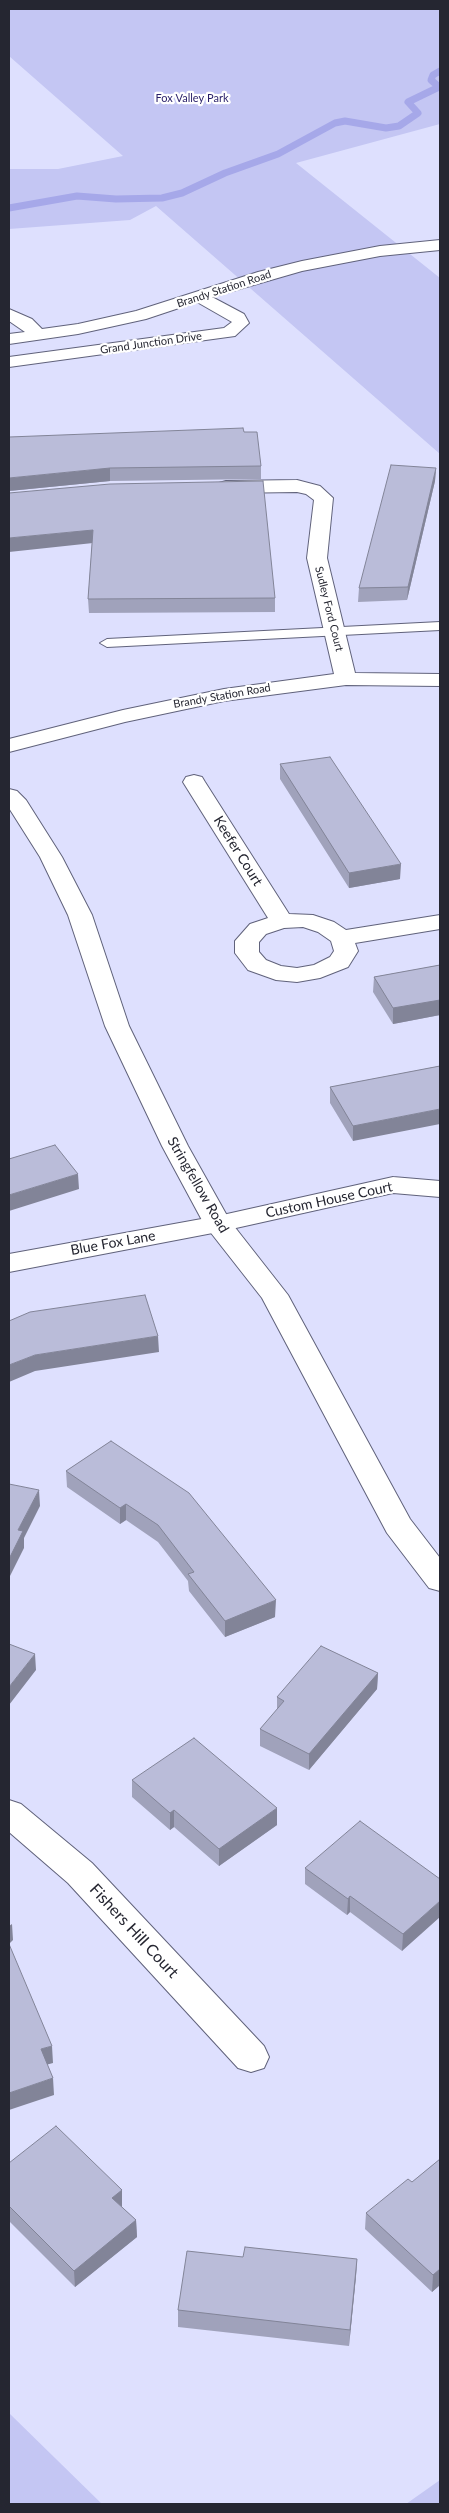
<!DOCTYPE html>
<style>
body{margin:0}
#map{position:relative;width:449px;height:2513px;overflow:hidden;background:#dee0fe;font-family:Lato,sans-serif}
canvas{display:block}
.frame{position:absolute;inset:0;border:10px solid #252631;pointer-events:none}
</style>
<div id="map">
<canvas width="449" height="2513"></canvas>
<div class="frame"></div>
</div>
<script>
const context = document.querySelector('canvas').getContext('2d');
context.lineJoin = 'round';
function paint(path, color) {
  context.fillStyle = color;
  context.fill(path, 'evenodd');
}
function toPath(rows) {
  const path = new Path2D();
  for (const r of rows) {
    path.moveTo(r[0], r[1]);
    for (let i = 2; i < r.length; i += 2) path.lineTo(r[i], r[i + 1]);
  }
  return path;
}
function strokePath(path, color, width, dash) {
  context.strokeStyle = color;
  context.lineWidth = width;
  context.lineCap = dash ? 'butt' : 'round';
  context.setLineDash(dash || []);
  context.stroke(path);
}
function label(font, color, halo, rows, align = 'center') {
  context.font = font + ' Lato,sans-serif';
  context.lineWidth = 4.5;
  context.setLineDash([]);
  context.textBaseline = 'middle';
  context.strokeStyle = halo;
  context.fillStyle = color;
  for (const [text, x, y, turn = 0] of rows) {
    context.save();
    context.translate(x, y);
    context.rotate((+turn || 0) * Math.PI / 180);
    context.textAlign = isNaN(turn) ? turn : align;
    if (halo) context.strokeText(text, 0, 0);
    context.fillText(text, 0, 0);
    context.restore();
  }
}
paint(toPath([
 [9,9,440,9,440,124,296,163,440,278,440,454,156,206,130,220,9,229,9,169,58,169,123,156,9,56],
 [9,2413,102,2504,9,2504],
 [440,2480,440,2504,406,2504]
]), '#c4c6f3');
strokePath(toPath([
 [9,208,77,196,116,199,162,198,182,193,225,173,278,154,335,123,345,121,386,128,399,126,418,113,408,102,439,87,431,80,433,75,440,71]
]), '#a6a8e9', 7);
const lane = toPath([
 [440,622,440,630,107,647,100,643,107,639,440,622]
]);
const street = toPath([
 [440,240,440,250,380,256,302,271,212,297,244,314,249,323,235,336,9,367,9,357,224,328,232,322,197,302,146,319,78,334,9,344,9,334,25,332,9,321,9,309,32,319,42,329,78,324,136,311,258,272,302,261,380,246,440,240],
 [297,480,320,486,333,498,327,558,355,673,440,674,440,686,346,685,224,701,125,722,9,752,9,739,123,710,224,689,334,674,307,558,314,500,306,494,297,492,226,493,219,491,217,487,219,483,226,481,297,480],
 [194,775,202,777,205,782,289,914,313,915,334,922,346,930,440,915,440,929,355,943,358,951,348,967,320,978,297,982,276,980,248,970,235,953,235,941,250,924,268,918,183,782,186,777,194,775],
 [303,927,318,932,331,941,334,951,330,957,314,965,297,968,281,966,266,960,259,952,259,942,266,934,284,928,303,927],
 [393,1177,440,1181,440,1197,393,1193,218,1232,9,1272,9,1254,218,1216,393,1177],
 [9,1800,21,1804,92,1863,264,2046,269,2057,264,2068,251,2072,238,2068,68,1883,9,1832,9,1800]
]);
const secondary = toPath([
 [9,789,17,791,26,800,62,857,92,915,129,1026,188,1146,230,1221,288,1295,410,1519,440,1558,440,1591,429,1588,387,1533,262,1298,204,1224,162,1146,105,1026,68,915,40,857,9,808,9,789]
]);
strokePath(lane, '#60627b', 2);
strokePath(street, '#60627b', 2);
strokePath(secondary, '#60627b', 2);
paint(lane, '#fff');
paint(street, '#fff');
paint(secondary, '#fff');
paint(toPath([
 [244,432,261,466,261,479,110,481,9,491],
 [436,468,435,481,407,600,358,602,359,588],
 [9,493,275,598,275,612,89,613,88,599,92,543],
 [280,764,400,879,349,888,280,779],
 [440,965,440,1015,393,1024,373,992,374,977],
 [440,1066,353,1141,330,1103,330,1087],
 [111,1441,275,1617,225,1637,189,1591,188,1581,158,1542,126,1520,120,1524,67,1487,66,1471],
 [378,1673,377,1689,309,1770,260,1746,260,1729,277,1710,277,1697],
 [132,1780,277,1825,219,1866,174,1827,170,1830,132,1797],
 [305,1868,440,1879,402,1951,350,1912,347,1915,305,1884],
 [440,2159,440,2285,432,2292,365,2229,366,2213,412,2182],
 [9,2163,122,2190,122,2207,136,2220,137,2237,75,2287,9,2221],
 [243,2257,357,2259,356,2276,349,2346,178,2327,178,2310]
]), '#a0a2bb');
paint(toPath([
 [110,468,110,481,9,491,9,478],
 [436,468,435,481,407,600,408,587],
 [93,530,93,543,9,552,9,538],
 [401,864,400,879,349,888,349,873],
 [440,1000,440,1015,393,1024,393,1008],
 [440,1109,440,1124,353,1141,353,1126],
 [78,1174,79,1189,9,1211,9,1195],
 [158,1336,159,1352,35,1371,9,1382,9,1365,35,1355],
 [39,1490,40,1506,24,1538,24,1548,9,1578,9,1559,18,1530],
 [126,1504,126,1520,120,1524,120,1508],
 [276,1600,275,1617,225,1637,225,1621],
 [35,1654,36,1670,9,1705,9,1687],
 [378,1673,377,1689,309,1770,309,1754],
 [277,1808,277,1825,219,1866,219,1849],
 [174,1810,174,1827,170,1830,170,1813],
 [350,1896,350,1912,347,1915,348,1899],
 [440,1901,440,1917,402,1951,403,1934],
 [12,1924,13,1940,9,1944,9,1926],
 [52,2046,53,2063,42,2066,41,2049],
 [53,2078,54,2095,9,2110,9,2093],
 [122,2190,122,2207,112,2198],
 [136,2220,137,2237,75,2287,74,2271],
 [357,2259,356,2276,349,2346,350,2330],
 [440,2269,440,2285,432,2292,433,2275]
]), '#828498');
const building = toPath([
 [243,428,244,432,257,432,261,466,110,468,9,478,9,437,243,428],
 [391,465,436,468,408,587,359,588,391,465],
 [263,481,275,598,88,599,93,530,9,538,9,493,110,484,263,481],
 [330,757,401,864,349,873,280,764,330,757],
 [440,965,440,1000,393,1008,374,977,440,965],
 [440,1066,440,1109,353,1126,330,1087,440,1066],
 [55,1145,78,1174,9,1195,9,1159,55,1145],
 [145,1295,158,1336,35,1355,9,1365,9,1321,30,1312,145,1295],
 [111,1441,189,1493,276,1600,225,1621,188,1574,194,1572,158,1525,126,1504,120,1508,66,1471,111,1441],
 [9,1484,39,1490,18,1530,23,1531,9,1559,9,1484],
 [9,1644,35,1654,9,1687,9,1644],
 [321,1646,378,1673,309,1754,260,1729,284,1701,277,1697,321,1646],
 [194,1738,277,1808,219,1849,174,1810,170,1813,132,1780,194,1738],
 [360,1821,440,1879,440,1901,403,1934,350,1896,348,1899,305,1868,360,1821],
 [9,1944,52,2046,41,2049,53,2078,9,2093,9,1944],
 [56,2126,122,2190,112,2198,136,2220,74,2271,9,2206,9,2163,56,2126],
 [440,2159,440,2269,433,2275,366,2213,408,2179,412,2182,440,2159],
 [245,2247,357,2259,350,2330,178,2310,187,2251,243,2257,245,2247]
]);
paint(building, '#babcd9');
strokePath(building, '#828498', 1);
label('11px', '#281e68', '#fff', [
 ["Fox Valley Park",192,98]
]);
label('11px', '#252631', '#fff', [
 ["Brandy Station Road",224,289,-18],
 ["Grand Junction Drive",151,343,-8],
 ["Sudley Ford Court",329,609,76],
 ["Brandy Station Road",222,696,-10]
]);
label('14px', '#252631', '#fff', [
 ["Keefer Court",238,851,58],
 ["Stringfellow Road",198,1185,60],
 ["Custom House Court",329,1200,-12],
 ["Blue Fox Lane",113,1243,-10]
]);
label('16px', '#252631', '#fff', [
 ["Fishers Hill Court",134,1931,47]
]);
</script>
